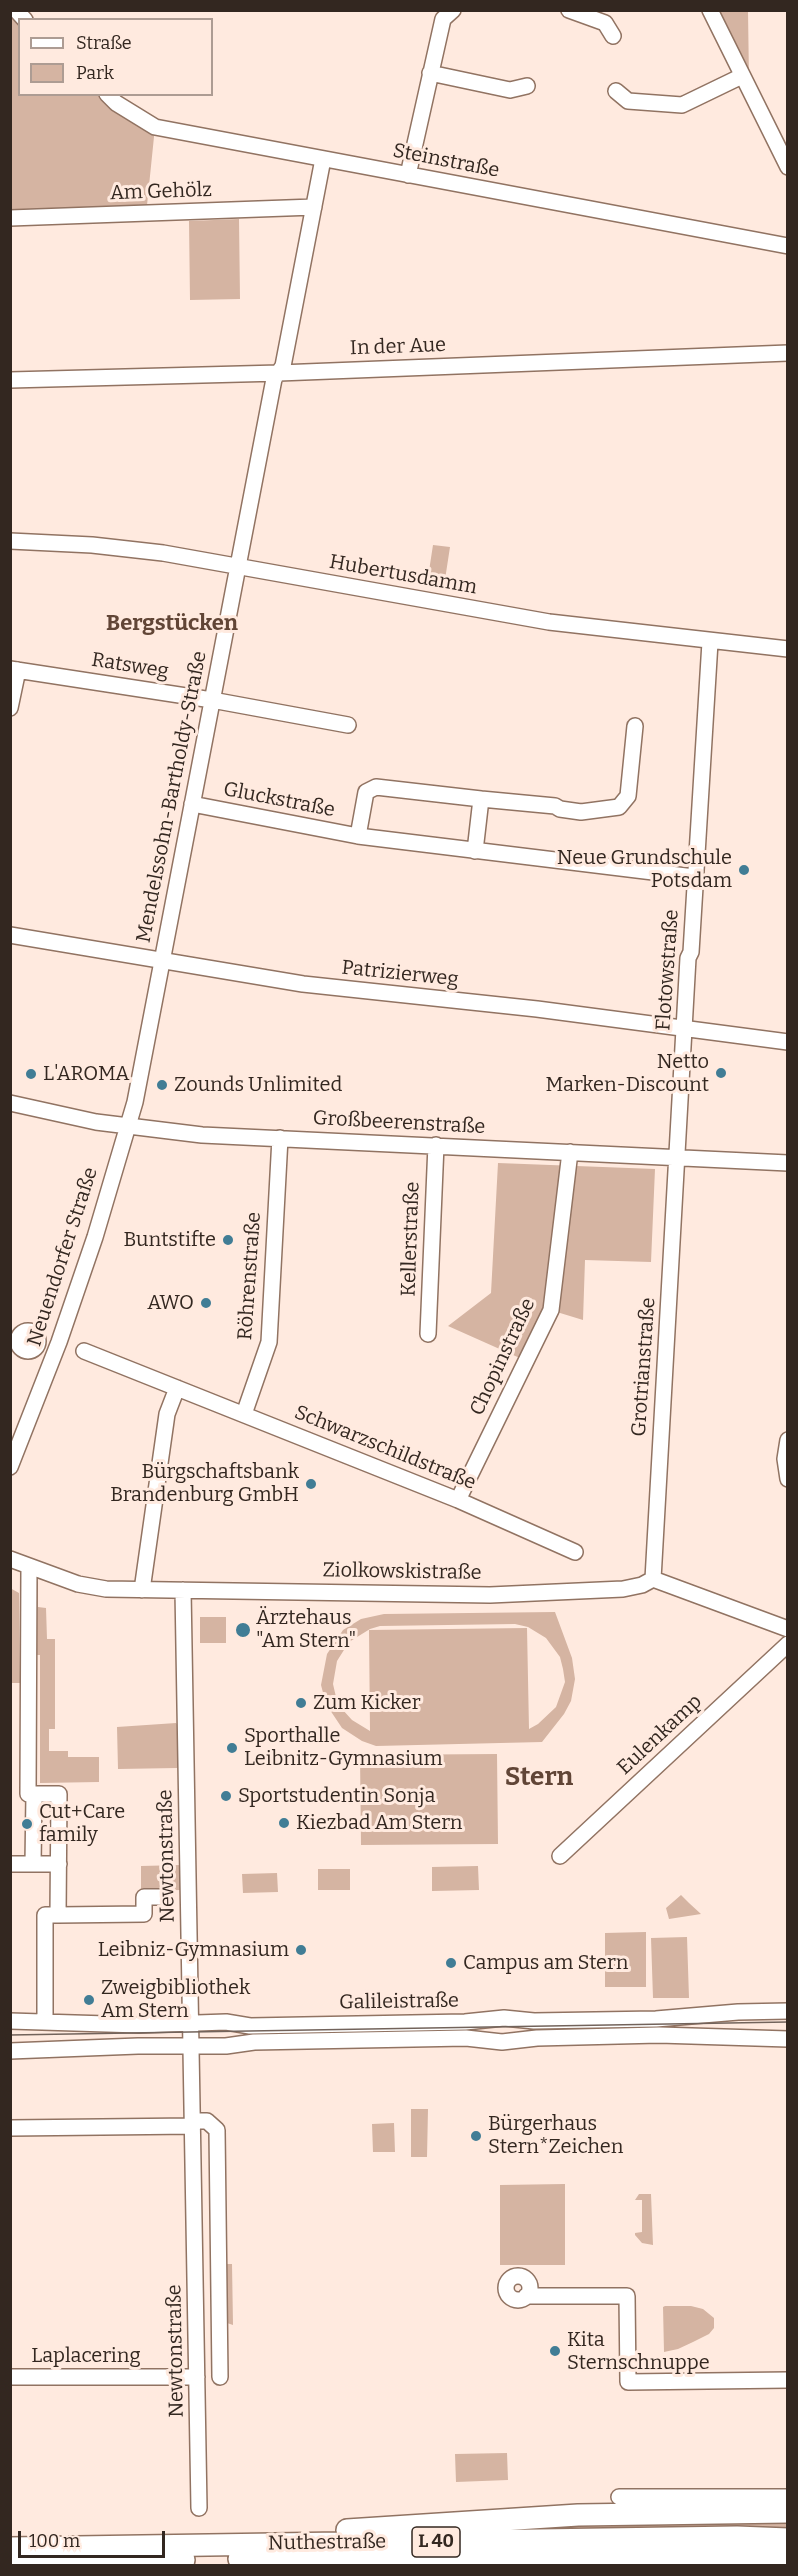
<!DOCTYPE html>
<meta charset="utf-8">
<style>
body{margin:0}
#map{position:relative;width:798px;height:2576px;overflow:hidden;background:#ffeadf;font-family:Bitter,serif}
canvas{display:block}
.frame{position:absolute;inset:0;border:12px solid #332720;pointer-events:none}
.legend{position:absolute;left:18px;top:18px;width:195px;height:78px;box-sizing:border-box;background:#ffeadf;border:2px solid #ad9c93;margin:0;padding:8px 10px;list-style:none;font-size:18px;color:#332720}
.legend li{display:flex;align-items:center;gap:12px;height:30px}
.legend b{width:30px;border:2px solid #ad9c93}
.scale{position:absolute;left:18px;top:2531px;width:147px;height:27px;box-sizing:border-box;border:3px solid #332720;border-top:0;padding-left:8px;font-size:18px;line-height:21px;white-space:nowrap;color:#332720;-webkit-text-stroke:4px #ffeadf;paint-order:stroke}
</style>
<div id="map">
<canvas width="798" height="2576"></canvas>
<div class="frame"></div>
<ul class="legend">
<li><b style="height:8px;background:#fff"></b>Straße</li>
<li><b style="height:16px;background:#d5b4a2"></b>Park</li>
</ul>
<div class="scale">100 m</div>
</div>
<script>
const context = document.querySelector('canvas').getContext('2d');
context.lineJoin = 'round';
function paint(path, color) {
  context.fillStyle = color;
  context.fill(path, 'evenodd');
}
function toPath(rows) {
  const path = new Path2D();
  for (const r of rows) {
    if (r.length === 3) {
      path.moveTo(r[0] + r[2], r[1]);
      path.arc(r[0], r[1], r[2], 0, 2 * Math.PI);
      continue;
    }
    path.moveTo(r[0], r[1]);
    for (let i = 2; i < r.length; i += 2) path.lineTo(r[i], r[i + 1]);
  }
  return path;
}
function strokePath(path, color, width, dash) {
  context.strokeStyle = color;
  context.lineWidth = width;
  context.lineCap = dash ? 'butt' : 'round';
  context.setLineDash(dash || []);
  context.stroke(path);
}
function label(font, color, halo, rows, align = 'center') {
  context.font = font + ' Bitter,serif';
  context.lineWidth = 6;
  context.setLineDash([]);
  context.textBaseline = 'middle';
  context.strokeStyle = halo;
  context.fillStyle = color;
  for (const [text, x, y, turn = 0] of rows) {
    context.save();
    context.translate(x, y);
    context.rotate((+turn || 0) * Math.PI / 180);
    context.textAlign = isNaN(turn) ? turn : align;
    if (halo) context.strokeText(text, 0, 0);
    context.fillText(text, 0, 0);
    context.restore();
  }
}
paint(toPath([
 [10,11,20,20,20,94,107,95,155,127,146,215,11,218],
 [714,11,748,11,749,80],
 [239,219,240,299,190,300,189,221],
 [433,545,450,547,444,586,427,584],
 [498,1163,655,1169,651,1262,585,1260,583,1320,547,1309,522,1359,448,1326,491,1293],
 [38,1581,38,1607,46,1608,47,1639,55,1639,55,1729,49,1729,49,1751,68,1751,68,1757,99,1757,99,1782,40,1783,40,1655,33,1655,32,1590],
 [10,1588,19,1593,20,1683,11,1683],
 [555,1612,572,1658,575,1679,571,1701,564,1714,542,1742,376,1746,362,1741,342,1728,326,1704,321,1685,327,1654,343,1630,361,1619,384,1614],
 [515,1624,528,1627,546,1638,560,1657,563,1669,565,1682,556,1707,538,1724,529,1729,527,1628,369,1630,370,1731,352,1720,342,1709,336,1697,333,1684,337,1661,349,1642,370,1629,380,1626],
 [200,1617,226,1617,226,1643,200,1643],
 [176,1723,180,1728,181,1761,177,1768,118,1769,117,1727],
 [497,1754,498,1844,361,1845,360,1755],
 [181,1865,181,1890,141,1891,141,1866],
 [478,1866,479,1890,432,1891,432,1867],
 [318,1869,350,1869,350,1890,318,1890],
 [277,1873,278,1892,243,1893,242,1874],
 [681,1895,689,1903,701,1914,669,1919,666,1908],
 [646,1932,646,1987,605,1987,605,1933],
 [687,1937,689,1998,653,1998,651,1938],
 [411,2109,428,2109,427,2157,411,2157],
 [394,2123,395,2152,373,2152,372,2124],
 [565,2184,565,2265,500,2265,500,2185],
 [639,2194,651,2194,653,2245,642,2243,635,2235,635,2233,642,2232,642,2200,635,2200],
 [226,2264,232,2264,233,2325,227,2323],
 [665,2306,691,2306,703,2309,714,2318,714,2328,709,2334,693,2342,678,2349,664,2352,663,2307],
 [507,2453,508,2480,456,2482,455,2454],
 [788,2518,787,2527,386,2532]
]), '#d5b4a2');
const minor = toPath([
 [16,10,25,20],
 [569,10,605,23,613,36],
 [710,10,788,167],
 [430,73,510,90,527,86],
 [616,91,628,101,682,105,742,76],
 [107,94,116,103,155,127,788,246],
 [408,175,443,19,453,10],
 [10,218,314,207],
 [10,380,279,373,788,353],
 [10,541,92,545,163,553,549,622,788,649],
 [10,669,212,700,348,725],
 [10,708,18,670],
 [481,799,555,806,560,809,581,812,619,807,628,796,635,726],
 [192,804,358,836,694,877],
 [358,836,366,792,376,787,481,799,475,851],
 [10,935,303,984,537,1009,788,1042],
 [10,1103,96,1122,202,1135,788,1163],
 [28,1341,10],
 [428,1334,436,1145],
 [84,1351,458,1500,575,1552],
 [244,1414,269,1342,280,1138],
 [788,1440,785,1459,788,1479],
 [10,1467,59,1342,95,1237,135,1102,274,379,283,366,323,159],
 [458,1500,551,1310,570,1152],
 [10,1559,78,1584,106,1589,490,1595,623,1589,642,1585,653,1579,788,1629],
 [29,1566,28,1794,59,1794,58,1915,45,1915,45,2021],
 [653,1579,688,958,691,952,710,642],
 [142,1590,167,1414,177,1388],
 [183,1590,199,2508],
 [560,1856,788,1644],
 [10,1864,59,1864],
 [33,1864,34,1794],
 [58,1915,144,1914,144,1897,163,1897],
 [10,2021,139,2025,226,2022,250,2026,465,2022,504,2018,534,2021,656,2019,738,2012,788,2011],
 [10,2051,138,2046,226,2046,254,2042,466,2038,502,2042,537,2038,659,2035,788,2039],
 [193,2121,207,2121,217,2130,220,2377],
 [10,2128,193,2126],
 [518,2288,12],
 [526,2296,627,2296,628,2382,788,2380],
 [10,2377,197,2377],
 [619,2497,788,2497]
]);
const highway = toPath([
 [347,2530,578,2515,788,2512],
 [10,2548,737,2537,788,2539],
 [239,2559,788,2554],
 [10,2564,184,2560]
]);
strokePath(minor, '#917362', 18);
strokePath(highway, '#917362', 24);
strokePath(minor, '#fff', 15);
strokePath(highway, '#fff', 21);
strokePath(toPath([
 [10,2035,788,2022]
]), '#72635b', 1.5);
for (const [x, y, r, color] of [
 [744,870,6,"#417d95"],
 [721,1073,6,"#417d95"],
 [31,1074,6,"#417d95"],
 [162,1085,6,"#417d95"],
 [228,1240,6,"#417d95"],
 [206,1303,6,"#417d95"],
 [311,1484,6,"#417d95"],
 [243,1630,8,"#417d95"],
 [301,1703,6,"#417d95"],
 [232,1748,6,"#417d95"],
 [226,1796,6,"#417d95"],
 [284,1823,6,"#417d95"],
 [27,1824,6,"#417d95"],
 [301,1950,6,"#417d95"],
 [451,1963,6,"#417d95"],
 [89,2000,6,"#417d95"],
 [476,2136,6,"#417d95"],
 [555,2351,6,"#417d95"]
]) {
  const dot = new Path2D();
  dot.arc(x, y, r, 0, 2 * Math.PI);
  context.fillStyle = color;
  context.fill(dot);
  strokePath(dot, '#ffeadf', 2);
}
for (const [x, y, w] of [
 [436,2542,48]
]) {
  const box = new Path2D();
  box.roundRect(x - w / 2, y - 15, w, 30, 4.5);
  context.fillStyle = '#ffeadf';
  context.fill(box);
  strokePath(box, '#332720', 1.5);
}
label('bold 18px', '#332720', null, [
 ["L 40",436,2542]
]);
label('20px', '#332720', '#ffeadf', [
 ["Steinstraße",446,161,11],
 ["Am Gehölz",161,192,-2],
 ["In der Aue",398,347,-2],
 ["Hubertusdamm",403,575,10],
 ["Ratsweg",130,666,9],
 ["Mendelssohn-Bartholdy-Straße",172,797,-79],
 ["Gluckstraße",279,800,11],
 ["Flotowstraße",668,970,-86],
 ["Patrizierweg",400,974,6],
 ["Großbeerenstraße",399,1123,3],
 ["Kellerstraße",411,1239,-88],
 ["Neuendorfer Straße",63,1257,-72],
 ["Röhrenstraße",250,1276,-86],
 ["Chopinstraße",503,1357,-65],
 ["Grotrianstraße",644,1367,-86],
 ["Schwarzschildstraße",385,1448,22],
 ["Ziolkowskistraße",402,1572,1],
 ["Eulenkamp",660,1735,-43],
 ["Newtonstraße",167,1856,-91],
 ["Galileistraße",399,2002,-1],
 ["Newtonstraße",176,2351,-91],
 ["Laplacering",86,2356],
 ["Nuthestraße",327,2543,-1]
]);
label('20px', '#332720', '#ffeadf', [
 ["Neue Grundschule",732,858,"right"],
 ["Potsdam",732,881,"right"],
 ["Netto",709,1062,"right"],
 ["Marken-Discount",709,1085,"right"],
 ["L'AROMA",43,1074],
 ["Zounds Unlimited",174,1085],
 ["Buntstifte",216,1240,"right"],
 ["AWO",194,1303,"right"],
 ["Bürgschaftsbank",299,1472,"right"],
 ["Brandenburg GmbH",299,1495,"right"],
 ["Ärztehaus",256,1618],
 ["\"Am Stern\"",256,1641],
 ["Zum Kicker",313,1703],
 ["Sporthalle",244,1736],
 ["Leibnitz-Gymnasium",244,1759],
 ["Sportstudentin Sonja",238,1796],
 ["Cut+Care",39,1812],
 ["family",39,1835],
 ["Kiezbad Am Stern",296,1823],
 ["Leibniz-Gymnasium",289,1950,"right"],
 ["Campus am Stern",463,1963],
 ["Zweigbibliothek",101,1988],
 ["Am Stern",101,2011],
 ["Bürgerhaus",488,2124],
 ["Stern*Zeichen",488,2147],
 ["Kita",567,2340],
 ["Sternschnuppe",567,2363]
], 'left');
label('bold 22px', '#614536', '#ffeadf', [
 ["Bergstücken",172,624]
]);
label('bold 26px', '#614536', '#ffeadf', [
 ["Stern",539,1778]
]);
</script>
